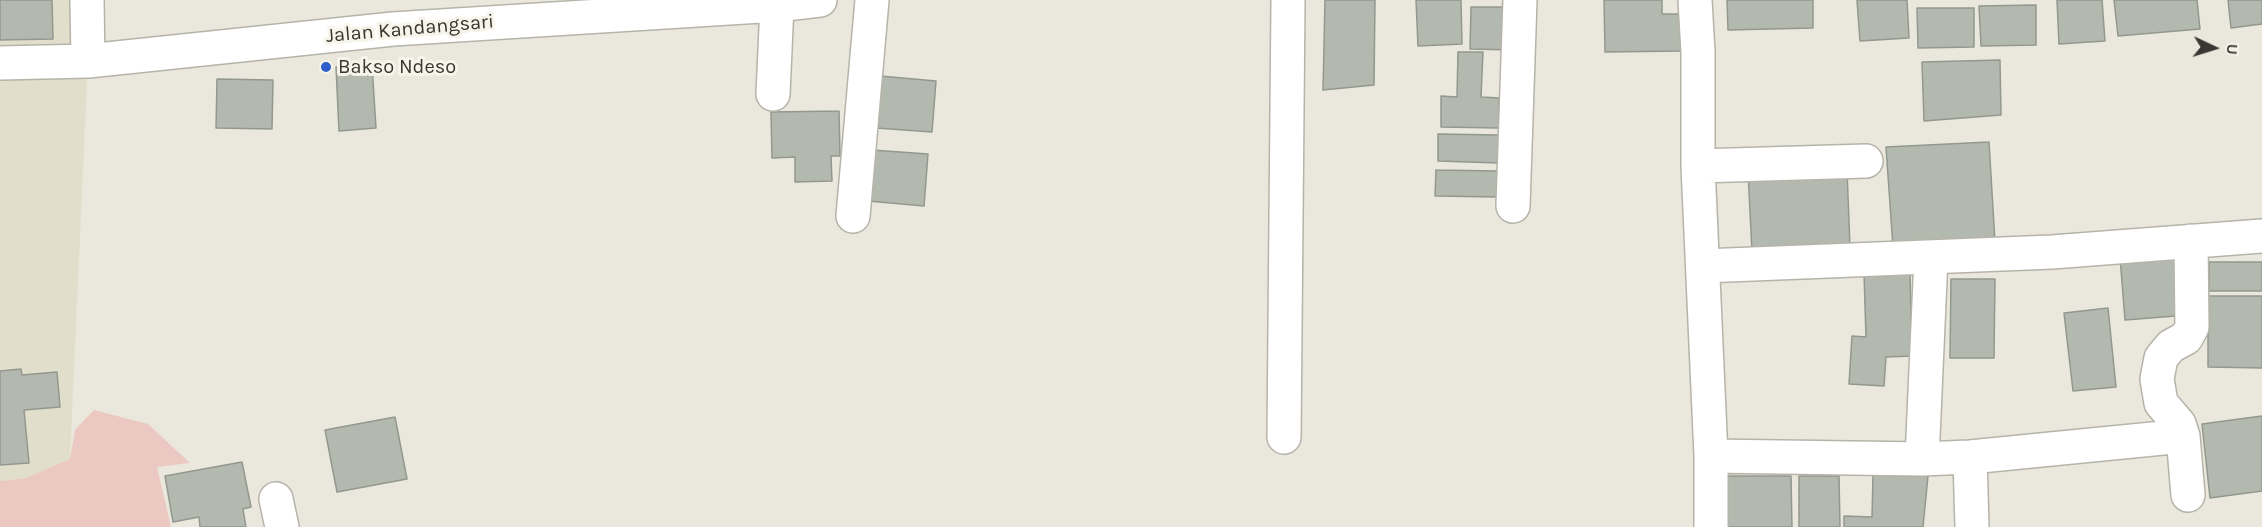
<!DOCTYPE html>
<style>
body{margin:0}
#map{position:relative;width:2262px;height:527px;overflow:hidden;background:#eae8dd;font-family:Karla,sans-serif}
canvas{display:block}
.north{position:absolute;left:2184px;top:18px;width:60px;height:60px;-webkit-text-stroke:4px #f7f5ea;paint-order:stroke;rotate:94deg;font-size:16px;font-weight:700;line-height:24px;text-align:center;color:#383733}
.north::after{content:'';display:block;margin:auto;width:21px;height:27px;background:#383733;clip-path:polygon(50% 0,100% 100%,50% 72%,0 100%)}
</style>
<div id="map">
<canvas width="2262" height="527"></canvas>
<div class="north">U</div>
</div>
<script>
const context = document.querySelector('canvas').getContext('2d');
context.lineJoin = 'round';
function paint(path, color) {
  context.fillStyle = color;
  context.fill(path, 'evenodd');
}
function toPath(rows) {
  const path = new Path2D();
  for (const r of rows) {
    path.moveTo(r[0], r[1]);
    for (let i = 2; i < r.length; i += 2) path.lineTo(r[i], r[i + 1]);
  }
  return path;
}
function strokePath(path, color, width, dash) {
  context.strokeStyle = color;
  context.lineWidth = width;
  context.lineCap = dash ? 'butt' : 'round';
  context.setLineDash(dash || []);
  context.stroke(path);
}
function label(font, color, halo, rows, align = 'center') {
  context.font = font + ' Karla,sans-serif';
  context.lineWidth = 6;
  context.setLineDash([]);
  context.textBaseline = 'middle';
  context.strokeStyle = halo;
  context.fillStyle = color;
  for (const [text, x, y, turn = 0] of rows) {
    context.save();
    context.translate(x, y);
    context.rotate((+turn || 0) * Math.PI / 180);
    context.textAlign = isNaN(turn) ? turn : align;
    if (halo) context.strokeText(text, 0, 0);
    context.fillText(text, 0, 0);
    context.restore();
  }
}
paint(toPath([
 [0,0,87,0,88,61,70,459,26,478,0,481]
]), '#e2decc');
paint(toPath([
 [94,410,148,424,190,463,157,467,171,527,0,527,0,481,26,478,70,459,75,430]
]), '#ebc8c2');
const building = toPath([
 [0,0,52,0,53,39,0,40,0,0],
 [1325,0,1375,0,1374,85,1323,90,1325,0],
 [1416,0,1461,0,1462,44,1418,46,1416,0],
 [1604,0,1662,0,1662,14,1683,14,1684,51,1605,52,1604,0],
 [1727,0,1813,0,1813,28,1728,30,1727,0],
 [1857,0,1907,0,1909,38,1860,41,1857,0],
 [2057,0,2102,0,2105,41,2059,44,2057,0],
 [2114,0,2197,0,2200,29,2118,36,2114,0],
 [2228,0,2262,0,2262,24,2231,28,2228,0],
 [2036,5,2036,45,1981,46,1979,6,2036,5],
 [1471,7,1515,7,1513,50,1470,49,1471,7],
 [1917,8,1974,8,1974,47,1918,48,1917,8],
 [1458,52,1483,52,1481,97,1499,98,1499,128,1441,127,1441,96,1457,97,1458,52],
 [2000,60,2001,115,1924,121,1922,62,2000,60],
 [372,65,376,128,339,131,336,67,372,65],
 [880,76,936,81,932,132,876,128,880,76],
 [217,79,273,80,272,129,216,128,217,79],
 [839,111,840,156,831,156,832,181,795,182,795,157,772,158,771,112,839,111],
 [1438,134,1499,135,1498,163,1438,161,1438,134],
 [1989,142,1995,242,1893,247,1886,147,1989,142],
 [872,150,928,154,924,206,868,201,872,150],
 [1436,170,1498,171,1498,197,1435,196,1436,170],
 [1847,170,1850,248,1752,252,1748,171,1847,170],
 [2182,252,2188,315,2125,320,2120,257,2182,252],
 [2209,262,2262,262,2262,291,2209,291,2209,262],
 [1910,273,1912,356,1886,357,1884,386,1849,384,1852,336,1866,337,1864,274,1910,273],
 [1951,279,1995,279,1994,358,1950,358,1951,279],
 [2208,296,2262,296,2262,368,2208,367,2208,296],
 [2108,308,2116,387,2073,391,2064,313,2108,308],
 [21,369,22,375,57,372,60,407,24,410,29,463,0,465,0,371,21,369],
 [2262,416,2262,491,2210,498,2202,424,2262,416],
 [395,417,407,479,337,492,325,430,395,417],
 [242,462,251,507,243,509,246,527,200,527,199,517,173,522,165,476,242,462],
 [1873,475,1928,476,1923,527,1844,527,1844,516,1872,517,1873,475],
 [1726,476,1791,476,1792,527,1727,527,1726,476],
 [1799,476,1839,476,1840,527,1799,527,1799,476]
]);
paint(building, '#b4b9af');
strokePath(building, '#93988f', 1.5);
const minor = toPath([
 [87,0,88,61],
 [1695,0,1698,52,1698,166,1711,456,1711,527],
 [0,63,88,61,393,29,777,5,820,0],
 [773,94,777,5],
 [1698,166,1866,161],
 [1513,206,1520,0],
 [853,216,872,0],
 [1703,266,2052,252,2262,236],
 [1284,437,1288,0],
 [1711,456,1922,459,1970,457,2183,436],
 [1970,457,1972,527],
 [1922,459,1931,258],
 [2188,495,2183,436,2179,424,2161,403,2157,379,2161,358,2171,346,2186,338,2192,327,2191,241],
 [276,499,282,527]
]);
strokePath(minor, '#b6b3a9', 36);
strokePath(minor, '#fff', 33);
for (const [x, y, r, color] of [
 [326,67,6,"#2d5ecc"]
]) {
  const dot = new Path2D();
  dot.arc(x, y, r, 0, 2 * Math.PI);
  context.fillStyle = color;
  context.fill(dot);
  strokePath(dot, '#f7f5ea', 2);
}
label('20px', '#383733', '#f7f5ea', [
 ["Jalan Kandangsari",410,29,-5]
]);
label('20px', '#383733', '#f7f5ea', [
 ["Bakso Ndeso",338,67]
], 'left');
</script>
